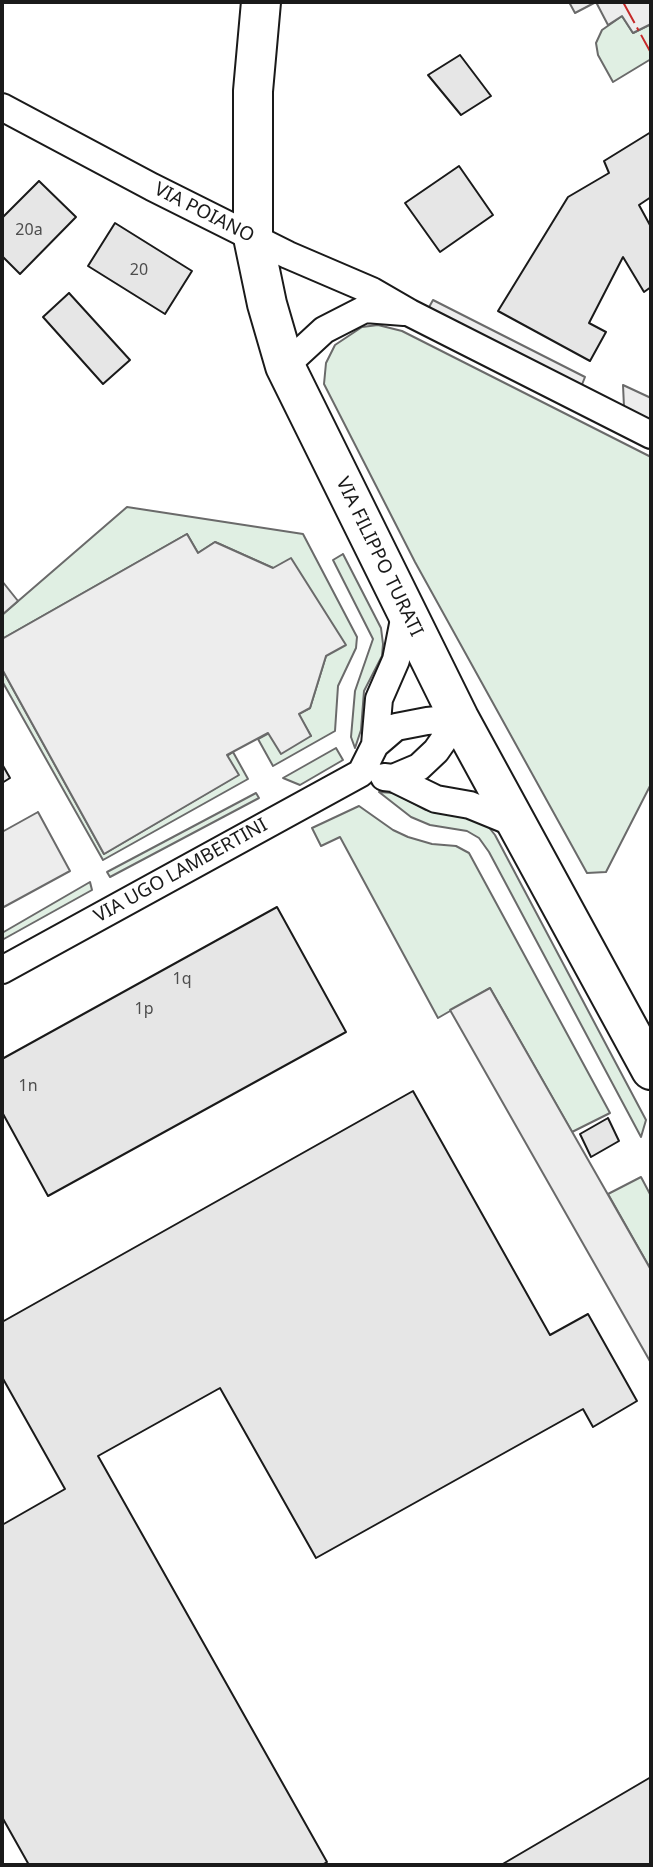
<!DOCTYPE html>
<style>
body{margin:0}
#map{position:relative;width:653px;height:1867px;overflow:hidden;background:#fff;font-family:"Noto Sans",sans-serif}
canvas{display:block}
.frame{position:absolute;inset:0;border:4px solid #1a1a1a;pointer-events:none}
</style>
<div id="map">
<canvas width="653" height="1867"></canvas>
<div class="frame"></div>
</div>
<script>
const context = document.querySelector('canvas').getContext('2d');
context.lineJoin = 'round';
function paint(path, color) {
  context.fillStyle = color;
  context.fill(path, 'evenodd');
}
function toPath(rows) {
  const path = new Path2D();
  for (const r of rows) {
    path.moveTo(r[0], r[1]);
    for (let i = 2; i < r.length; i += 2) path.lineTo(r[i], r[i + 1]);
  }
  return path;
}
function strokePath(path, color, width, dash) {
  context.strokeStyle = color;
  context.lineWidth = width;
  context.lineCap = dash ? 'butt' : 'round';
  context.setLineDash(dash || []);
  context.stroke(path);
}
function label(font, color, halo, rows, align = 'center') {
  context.font = font + ' "Noto Sans",sans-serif';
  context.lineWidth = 5;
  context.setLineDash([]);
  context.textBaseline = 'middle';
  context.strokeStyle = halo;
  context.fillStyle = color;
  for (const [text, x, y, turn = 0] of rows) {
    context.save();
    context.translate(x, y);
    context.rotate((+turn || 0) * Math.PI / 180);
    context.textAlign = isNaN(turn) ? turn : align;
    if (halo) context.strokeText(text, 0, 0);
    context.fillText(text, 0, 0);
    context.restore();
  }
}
const green = toPath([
 [622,16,633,33,651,24,651,59,613,82,598,55,596,43,602,30,622,16],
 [378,325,402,331,651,457,651,784,606,872,587,873,415,562,324,384,326,363,335,345,362,327,378,325],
 [127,507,303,534,357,637,356,648,338,686,335,731,273,766,258,739,269,733,311,736,298,714,310,708,326,656,273,568,215,542,198,553,187,534,2,639,2,615,127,507],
 [343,554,381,628,383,644,382,656,364,691,361,730,355,748,351,737,355,691,373,639,333,560,343,554],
 [2,669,104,854,238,775,227,756,233,752,248,779,103,860,2,681,2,669],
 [336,748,343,760,300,785,283,778,336,748],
 [379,792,394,793,426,810,473,819,487,825,495,835,646,1120,641,1137,489,852,479,838,467,831,430,825,411,817,379,792],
 [256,793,259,798,110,877,107,872,256,793],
 [359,806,393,830,408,837,432,844,456,846,469,853,610,1113,572,1132,490,988,438,1018,340,837,321,846,312,828,359,806],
 [90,882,92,890,2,940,2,933,90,882],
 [641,1177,651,1196,651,1270,608,1194,641,1177]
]);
paint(green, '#e0efe3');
strokePath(green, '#6a6a6a', 2);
const parking = toPath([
 [569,2,651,2,651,24,633,33,622,16,608,25,596,2,575,13,569,2],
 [433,300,585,377,581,387,428,309,433,300],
 [623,385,651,398,651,420,624,407,623,385],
 [187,534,198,553,215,542,273,568,291,558,346,645,326,656,310,708,299,714,311,736,281,754,268,733,227,755,239,775,104,854,2,669,2,639,187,534],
 [2,581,18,601,2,615,2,581],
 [38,812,70,871,2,908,2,832,38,812],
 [490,988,651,1270,651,1363,450,1010,490,988]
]);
paint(parking, '#ededed');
strokePath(parking, '#6a6a6a', 2);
const building = toPath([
 [460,55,491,96,461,115,428,75,460,55],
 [651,132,651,197,639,205,651,227,651,287,644,292,623,257,589,323,606,332,590,361,498,311,568,197,609,173,604,161,651,132],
 [459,166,493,215,440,252,405,203,459,166],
 [39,181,76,217,20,274,2,256,2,218,39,181],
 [115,223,192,271,165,314,88,266,115,223],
 [69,293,130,360,103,384,43,317,69,293],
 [2,764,10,778,2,783,2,764],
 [277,907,346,1032,48,1196,2,1112,2,1059,277,907],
 [413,1091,550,1335,588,1314,637,1401,593,1427,583,1409,316,1558,220,1388,98,1456,327,1862,322,1865,29,1865,2,1817,2,1525,65,1489,2,1377,2,1322,413,1091],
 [608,1118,619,1141,591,1157,580,1134,608,1118],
 [651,1777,651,1865,501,1865,651,1777]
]);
paint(building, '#e6e6e6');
strokePath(building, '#1a1a1a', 2);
const minor = toPath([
 [2,107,152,187,288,255,372,291,410,313,651,435],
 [285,366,324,330,365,309,404,312],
 [375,745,379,699,396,660,406,609],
 [384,777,393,778,419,767,436,751,459,718],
 [393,778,436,799,470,805,519,825],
 [2,970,361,773,375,745,396,727,427,721,459,718]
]);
const secondary = toPath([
 [261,2,253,91,253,237,267,304,285,366,459,718,651,1070]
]);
strokePath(minor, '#1a1a1a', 30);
strokePath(secondary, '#1a1a1a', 42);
strokePath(minor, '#fff', 26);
strokePath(secondary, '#fff', 38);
strokePath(toPath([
 [623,2,651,53]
]), '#c62828', 2, [24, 5, 3.5, 5]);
label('16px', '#4d4d4d', null, [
 ["20a",29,230],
 ["20",139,270],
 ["1q",182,979],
 ["1p",144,1009],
 ["1n",28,1086]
]);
label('19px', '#1a1a1a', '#fff', [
 ["VIA POIANO",204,213,27],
 ["VIA FILIPPO TURATI",379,557,64],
 ["VIA UGO LAMBERTINI",181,871,-29]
]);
</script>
